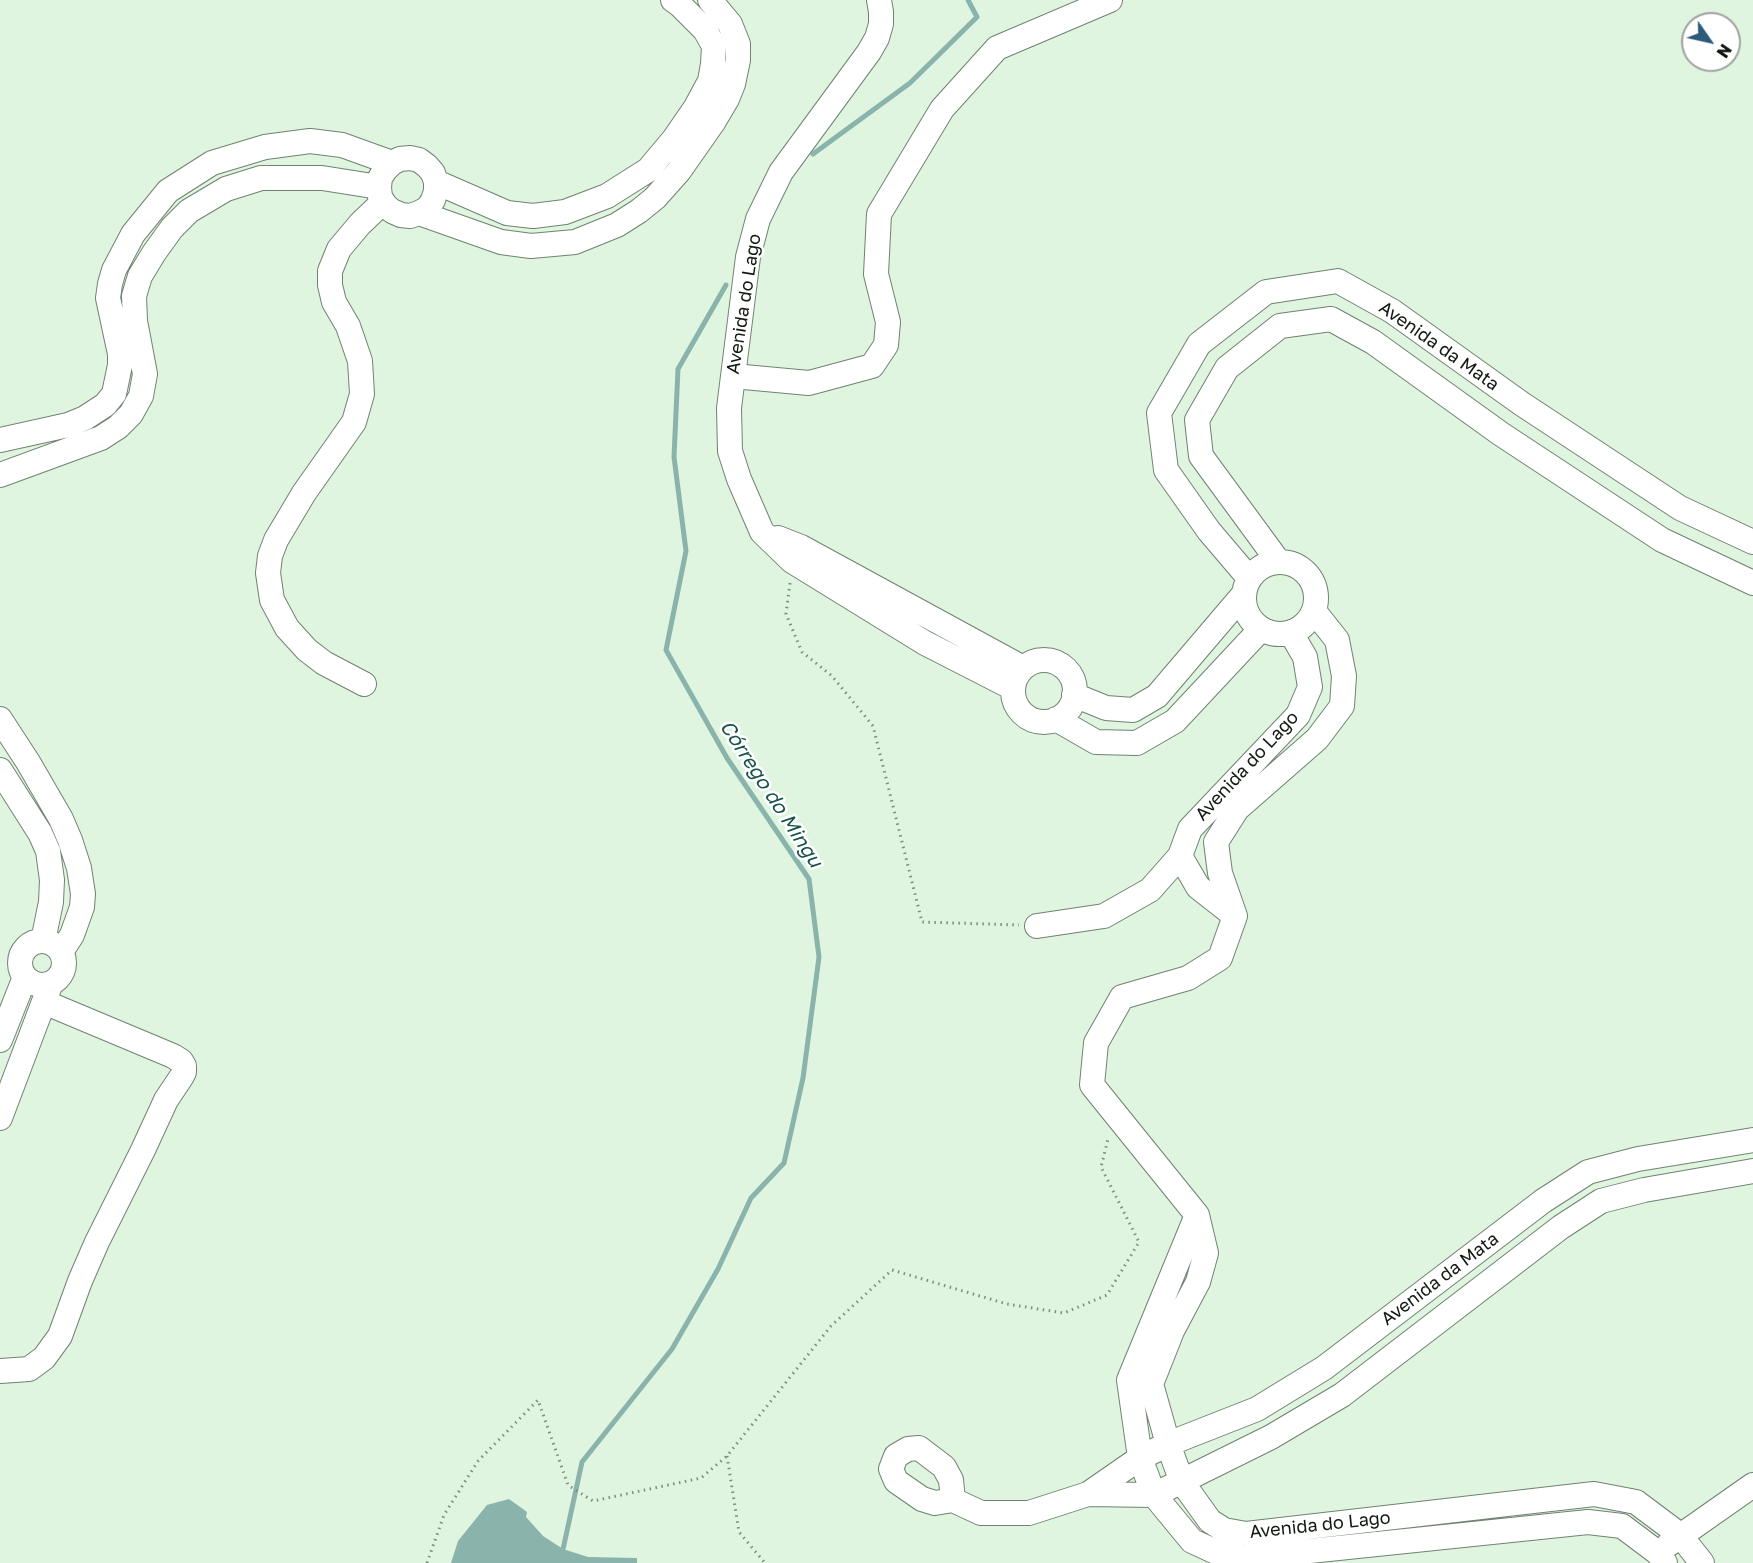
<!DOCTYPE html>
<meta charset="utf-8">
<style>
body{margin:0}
#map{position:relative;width:1753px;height:1563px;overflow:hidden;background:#dff5e0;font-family:"Golos Text",sans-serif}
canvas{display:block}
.north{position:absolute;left:1681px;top:12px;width:60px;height:60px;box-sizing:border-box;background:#fff;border:2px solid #a0a3a0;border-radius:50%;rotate:124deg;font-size:16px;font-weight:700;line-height:24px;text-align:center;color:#121912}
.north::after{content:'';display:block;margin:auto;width:21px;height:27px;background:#2c5b79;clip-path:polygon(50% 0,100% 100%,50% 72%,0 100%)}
</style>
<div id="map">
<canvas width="1753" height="1563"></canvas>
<div class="north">N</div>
</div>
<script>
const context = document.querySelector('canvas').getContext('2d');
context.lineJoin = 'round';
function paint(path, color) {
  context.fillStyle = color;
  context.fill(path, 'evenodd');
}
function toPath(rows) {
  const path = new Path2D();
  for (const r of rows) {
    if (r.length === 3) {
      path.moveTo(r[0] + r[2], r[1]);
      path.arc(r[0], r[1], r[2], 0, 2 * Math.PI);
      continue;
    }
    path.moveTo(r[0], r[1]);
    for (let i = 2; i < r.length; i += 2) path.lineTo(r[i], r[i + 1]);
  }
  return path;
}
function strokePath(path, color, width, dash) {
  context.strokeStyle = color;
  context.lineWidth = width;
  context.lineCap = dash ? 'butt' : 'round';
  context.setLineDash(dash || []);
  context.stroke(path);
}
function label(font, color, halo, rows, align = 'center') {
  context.font = font + ' "Golos Text",sans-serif';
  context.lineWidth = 5;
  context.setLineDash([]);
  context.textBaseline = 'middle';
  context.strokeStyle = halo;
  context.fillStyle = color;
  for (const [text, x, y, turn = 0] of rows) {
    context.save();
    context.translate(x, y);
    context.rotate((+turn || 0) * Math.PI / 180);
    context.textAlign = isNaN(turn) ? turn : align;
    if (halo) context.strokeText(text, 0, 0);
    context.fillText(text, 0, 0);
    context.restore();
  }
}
paint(toPath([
 [509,1499,527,1512,526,1517,543,1536,563,1549,588,1557,637,1558,637,1563,451,1563,458,1541,487,1505]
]), '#8ab3ac');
strokePath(toPath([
 [813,154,910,83,977,17,968,0],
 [560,1563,582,1462,672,1349,718,1269,751,1198,784,1163,803,1078,819,957,809,879,727,758,666,650,686,551,674,457,678,369,726,285]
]), '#8ab3ac', 5);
const minor = toPath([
 [879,0,881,12,881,24,877,38,869,52,781,172,758,219,748,257,729,408,730,451,739,479,762,532,792,561,925,643,1013,688],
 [436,182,436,191,433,200,428,208,419,213,410,216,401,215,392,211,385,205,380,197,379,187,380,178,385,170,392,163,400,159,410,158,419,160,427,166,433,173,436,182,507,213,533,216,565,212,607,196,648,170,674,139,696,107,710,81,713,64,714,46,705,30,680,5,673,0],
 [419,213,501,242,531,246,575,242,617,225,639,211,655,198,679,171,714,121,727,99,733,84,738,60,738,44,730,24,710,0],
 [733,376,809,383,872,366,886,345,888,322,876,274,879,214,942,109,997,48,1110,0],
 [0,440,68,425,85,418,105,405,114,394,120,365,120,354,108,298,110,284,114,270,133,234,168,191,212,163,265,147,310,141,342,145,392,163],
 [0,475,101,438,118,427,131,414,141,396,145,374,135,321,134,296,140,276,154,253,172,228,189,211,226,189,261,178,322,178,379,187],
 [778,538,801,547,1023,668],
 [1278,561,1201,456,1197,420,1227,368,1280,326,1331,319,1373,342,1501,434,1662,540,1753,583],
 [1280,598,36],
 [1249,578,1209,531,1166,470,1159,413,1199,344,1266,292,1338,281,1392,311,1522,404,1680,508,1753,542],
 [1314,611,1337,640,1344,676,1342,706,1317,739,1237,809,1216,842,1220,873,1235,916,1220,958,1188,978,1122,997,1096,1043,1092,1085,1197,1215,1206,1253,1198,1282,1172,1331,1151,1384,1168,1444,1182,1482,1210,1521,1224,1530,1246,1534,1594,1494,1636,1502,1680,1535,1702,1563],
 [1044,691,31],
 [364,684,324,663,307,650,287,628,272,600,268,573,270,556,276,540,304,493,354,422,362,394,360,361,348,326,334,302,330,285,330,271,339,249,360,224,383,202],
 [1074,695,1106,708,1133,710,1157,696,1243,595],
 [0,719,28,762,61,819,70,840,79,868,83,894,82,907,72,935,61,952],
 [1056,719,1096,742,1137,743,1175,721,1261,629],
 [0,770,40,833,48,851,52,880,51,902,43,941],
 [1235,916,1198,887,1180,856,1190,829,1298,715,1310,687,1305,657,1291,633],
 [1037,926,1104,916,1150,890,1180,856],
 [42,963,22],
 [0,1040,25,977],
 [0,1118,51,983],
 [1197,1215,1129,1380,1140,1458,1154,1495,1192,1541,1216,1552,1243,1558,1588,1522,1622,1526,1658,1553,1665,1563],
 [0,1371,29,1369,44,1358,60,1336,80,1281,97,1242,143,1150,166,1100,182,1076,184,1072,184,1066,181,1061,173,1056,44,1002],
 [1088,1494,1154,1495,1271,1437,1342,1395,1561,1227,1601,1201,1644,1190,1753,1171],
 [953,1500,951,1480,944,1467,919,1448,908,1449,896,1456,891,1469,896,1481,922,1499,935,1503,953,1500,981,1513,1029,1513,1088,1494,1140,1458,1168,1444,1257,1409,1324,1368,1543,1201,1588,1172,1638,1159,1753,1140],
 [1669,1544,1753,1485]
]);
strokePath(minor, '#6f8370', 26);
strokePath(toPath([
 [790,583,786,614,802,652,832,676,873,726,922,922,1019,925],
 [727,1456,739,1532,765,1563],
 [427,1563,444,1515,478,1461,538,1400,568,1485,593,1501,701,1478,727,1456,831,1326,892,1270,1007,1304,1064,1313,1107,1295,1139,1242,1101,1167,1108,1139]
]), '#7e8d7f', 3, [1.5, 4.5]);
strokePath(minor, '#fff', 24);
label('18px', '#121912', '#fff', [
 ["Avenida do Lago",744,304,-81],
 ["Avenida da Mata",1439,346,35],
 ["Avenida do Lago",1247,766,-47],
 ["Avenida da Mata",1440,1279,-37],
 ["Avenida do Lago",1320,1525,-6]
]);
label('italic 20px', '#18524b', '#fff', [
 ["Córrego do Mingu",771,794,57]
]);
</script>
